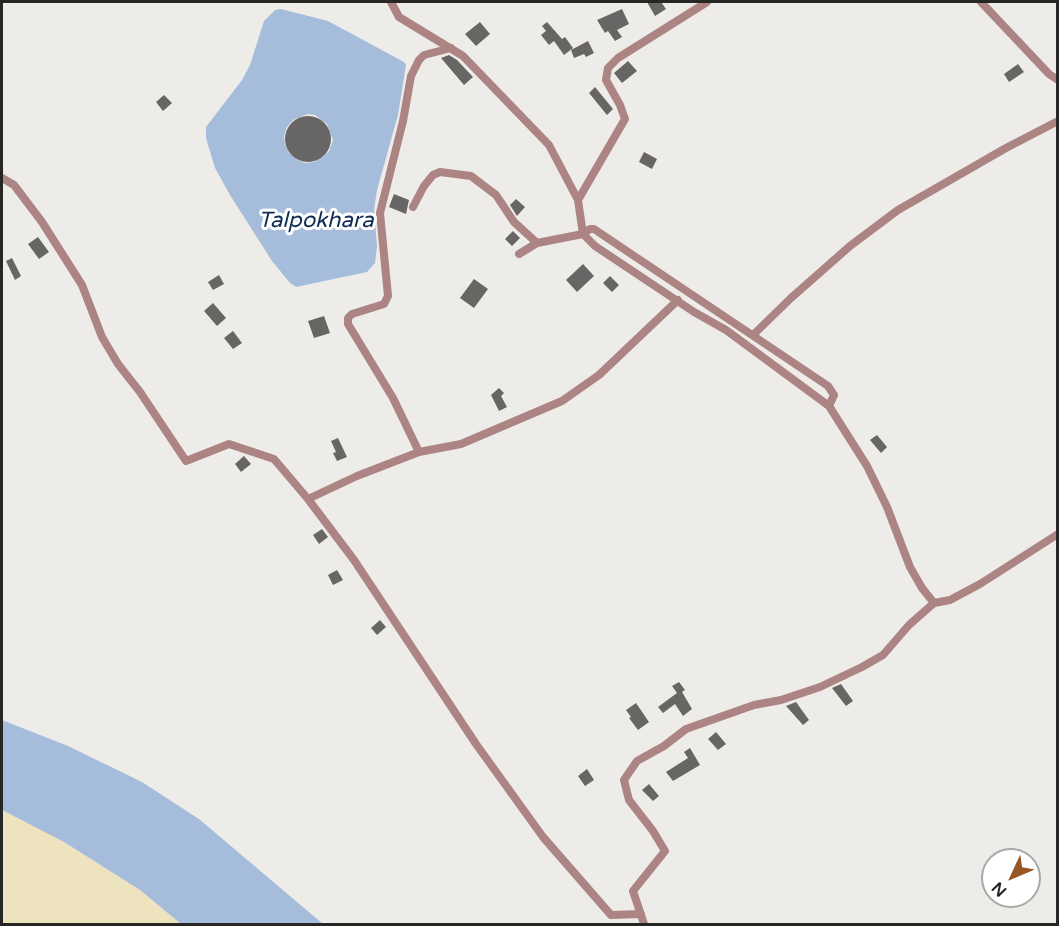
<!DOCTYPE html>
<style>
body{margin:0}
#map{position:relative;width:1059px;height:926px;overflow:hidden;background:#eeece9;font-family:"Varela Round",sans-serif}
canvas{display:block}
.frame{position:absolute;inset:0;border:3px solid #262624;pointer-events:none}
.north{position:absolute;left:981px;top:848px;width:60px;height:60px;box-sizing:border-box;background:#fff;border:2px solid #a8a8a7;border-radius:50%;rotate:226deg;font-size:16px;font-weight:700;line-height:24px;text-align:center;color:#262624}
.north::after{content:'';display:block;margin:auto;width:21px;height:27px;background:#995625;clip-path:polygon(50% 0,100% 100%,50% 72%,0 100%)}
</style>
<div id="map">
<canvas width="1059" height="926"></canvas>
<div class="frame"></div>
<div class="north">N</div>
</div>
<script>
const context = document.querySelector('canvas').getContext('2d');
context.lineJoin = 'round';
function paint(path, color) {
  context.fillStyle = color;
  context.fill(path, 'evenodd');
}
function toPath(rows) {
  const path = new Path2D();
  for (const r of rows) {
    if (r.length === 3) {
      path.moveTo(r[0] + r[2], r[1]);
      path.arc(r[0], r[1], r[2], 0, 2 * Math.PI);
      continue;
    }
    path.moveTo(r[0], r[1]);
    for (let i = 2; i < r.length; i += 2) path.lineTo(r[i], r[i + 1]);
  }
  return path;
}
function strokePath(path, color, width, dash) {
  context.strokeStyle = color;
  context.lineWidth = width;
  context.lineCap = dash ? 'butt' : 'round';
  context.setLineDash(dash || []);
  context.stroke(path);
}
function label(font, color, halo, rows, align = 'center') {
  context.font = font + ' "Varela Round",sans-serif';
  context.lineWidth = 6;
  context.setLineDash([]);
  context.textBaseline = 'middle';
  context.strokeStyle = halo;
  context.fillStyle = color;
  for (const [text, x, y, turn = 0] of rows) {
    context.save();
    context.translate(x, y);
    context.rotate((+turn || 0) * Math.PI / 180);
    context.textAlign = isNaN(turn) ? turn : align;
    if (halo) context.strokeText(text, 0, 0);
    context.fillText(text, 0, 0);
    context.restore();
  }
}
paint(toPath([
 [2,810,64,842,140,890,181,924,2,924]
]), '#ede3be');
paint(toPath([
 [281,9,328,21,404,62,406,65,398,115,377,190,374,210,377,246,375,263,367,272,296,287,290,283,272,261,230,195,215,168,206,138,206,127,242,80,250,65,264,21,275,10],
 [308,114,315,115,327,124,333,140,329,151,324,156,314,162,305,163,298,160,289,153,285,144,284,136,287,127,293,120],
 [2,720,68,746,142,782,199,819,323,924,181,924,140,890,64,842,2,810]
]), '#a6bcdb');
paint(toPath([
 [647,2,661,2,666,9,655,16],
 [622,9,629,24,617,30,622,37,615,41,608,31,605,33,597,20],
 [480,22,490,34,476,46,465,34],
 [547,22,562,39,565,37,573,48,564,55,554,41,549,45,541,35,546,31,542,26],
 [588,41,594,53,586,57,584,54,574,58,571,50],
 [449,55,457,60,473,77,464,85,441,58],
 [628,61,637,71,622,83,614,73],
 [1018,64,1024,72,1009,82,1004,74],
 [595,87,613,109,607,115,589,93],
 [164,95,172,103,163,111,156,102],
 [308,139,23],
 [644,152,657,159,652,169,639,162],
 [394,194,409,200,406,214,389,207],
 [516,199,525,207,517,216,510,205],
 [513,231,520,238,512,246,505,239],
 [38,237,49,252,39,259,28,244],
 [12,258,21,276,15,280,6,261],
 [583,264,594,276,577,292,566,280],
 [219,275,224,284,213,290,208,282],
 [610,276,619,285,612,292,603,283],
 [474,279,488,289,474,308,460,298],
 [213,303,226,318,217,326,204,311],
 [324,316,330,333,314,338,308,321],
 [233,331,242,343,233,349,224,338],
 [499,388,504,393,501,396,507,407,499,411,491,395],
 [877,435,887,447,881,453,870,440],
 [338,438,347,457,337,461,333,453,336,452,331,441],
 [244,456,251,464,241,472,235,464],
 [322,529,328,537,319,544,313,535],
 [337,570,343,580,333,585,328,575],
 [380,620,386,627,377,635,371,628],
 [679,682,685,690,682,692,692,709,683,716,675,704,663,713,658,707,677,693,672,686],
 [841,684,853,701,846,706,832,688],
 [796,702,809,720,803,725,786,706],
 [636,703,649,722,638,730,629,718,631,717,626,710],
 [716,732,726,744,718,750,708,739],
 [690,748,700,765,673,781,666,772,688,758,684,752],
 [587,769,594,780,585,786,578,776],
 [649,784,659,796,653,801,642,790]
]), '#686664');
strokePath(toPath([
 [391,2,399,17,463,56,549,145,578,200,583,234,595,246,694,312,726,330,829,406,867,466,887,507,910,567,922,588,934,603],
 [981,2,1049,74,1058,80],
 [2,178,14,185,42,222,82,285,102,337,118,364,140,392,186,461,229,444,274,459,308,499,354,560,476,744,543,837,611,915,641,914],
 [578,200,625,119,620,105,606,80,608,68,618,58,707,2],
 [413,207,424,186,433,175,440,172,471,176,496,195,514,222,537,243],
 [519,254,537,243,583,234,590,229,594,229,828,386,834,395,829,406],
 [753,335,791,298,850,246,898,210,1006,148,1058,121],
 [419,452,393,398,348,324,348,318,352,314,384,304,388,296,380,213,403,121,411,76,419,60,424,55,451,48],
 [308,499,357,476,419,452,461,444,562,401,599,375,678,300],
 [644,924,633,891,665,851,653,831,629,800,624,780,637,761,664,746,686,729,754,705,781,700,820,687,862,667,883,655,909,625,934,603,950,600,980,584,1058,534]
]), '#ad8484', 8);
label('italic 22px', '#0f2c54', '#fff', [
 ["Talpokhara",316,221]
]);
</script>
